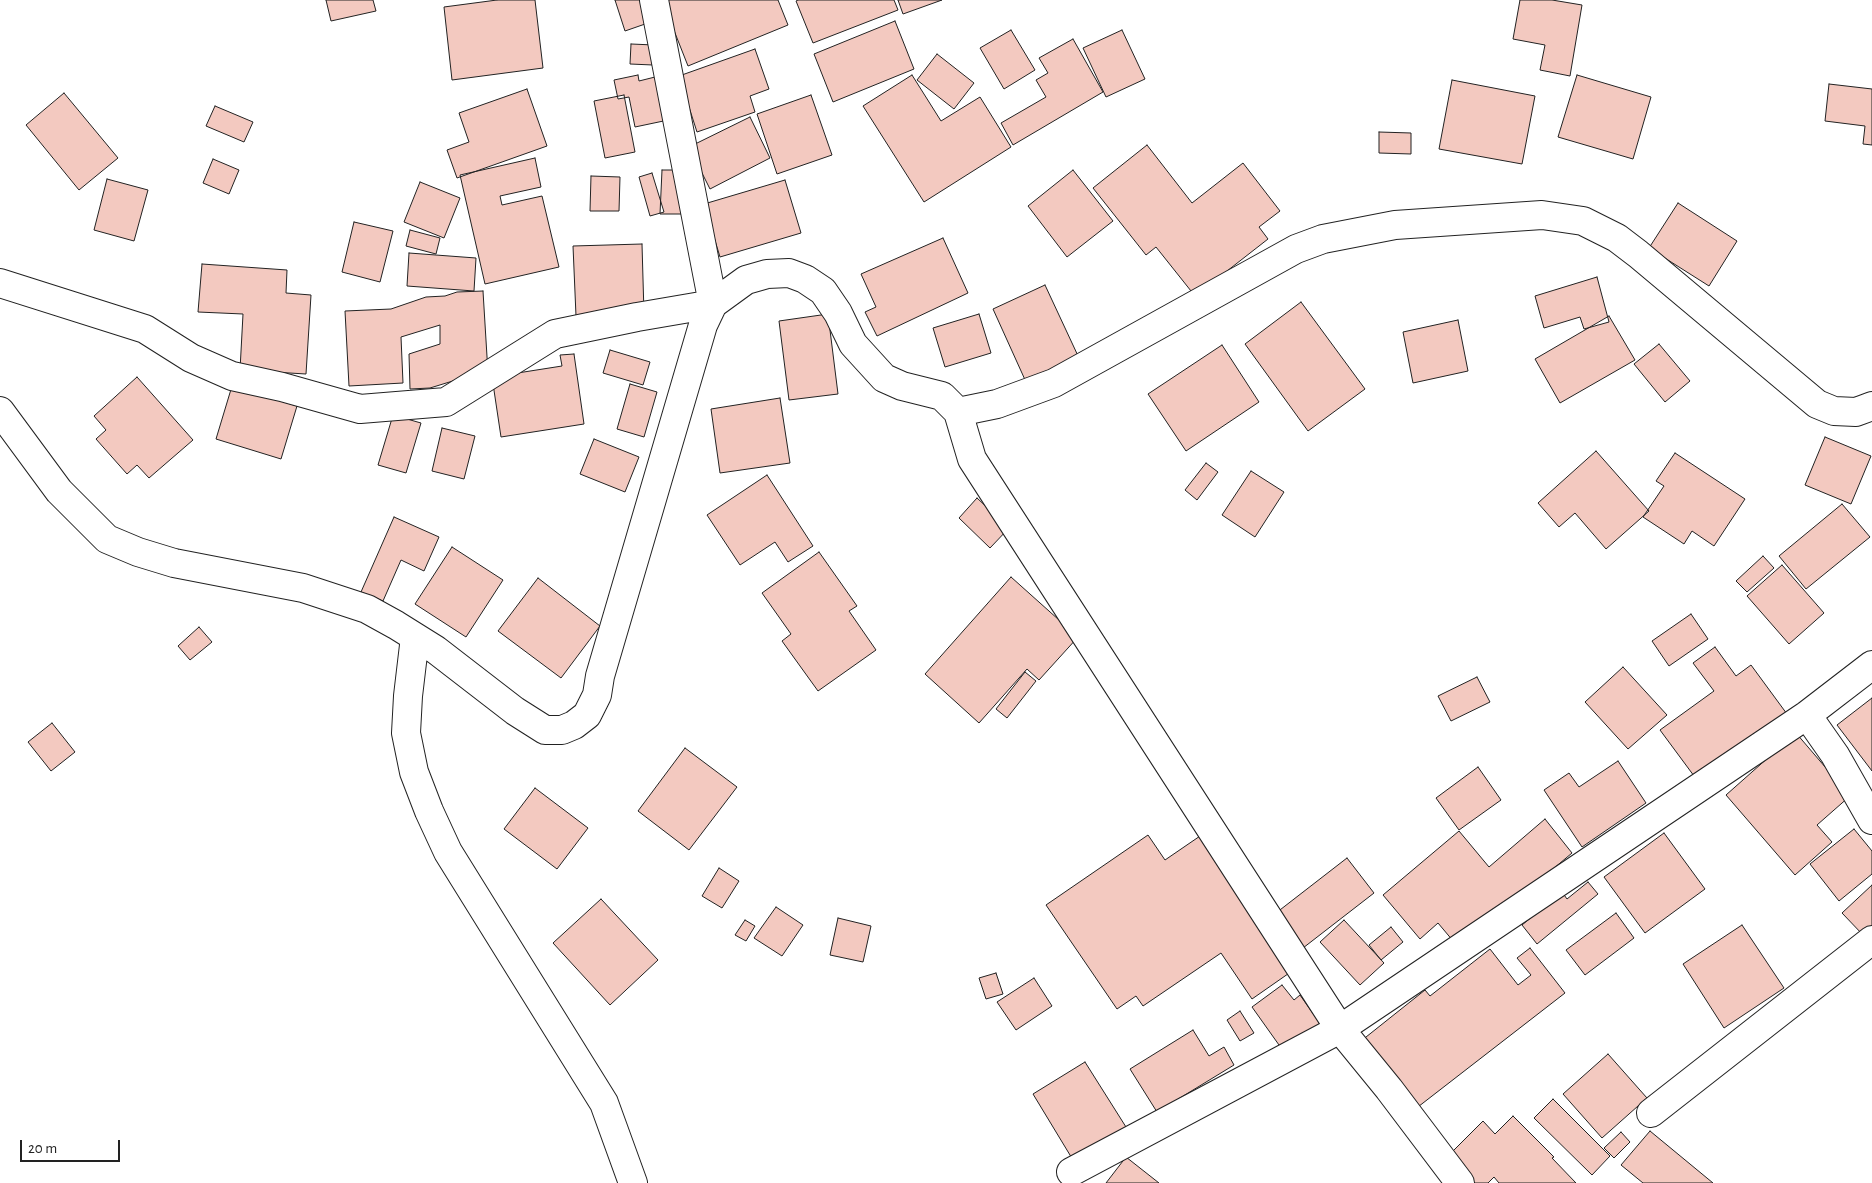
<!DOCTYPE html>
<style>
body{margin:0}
#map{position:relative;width:1872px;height:1183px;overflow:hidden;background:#fff;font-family:"Alegreya Sans",sans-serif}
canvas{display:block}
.scale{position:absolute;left:20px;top:1140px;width:100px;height:22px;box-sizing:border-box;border:2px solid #222;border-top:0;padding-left:6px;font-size:15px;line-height:18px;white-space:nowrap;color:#222;-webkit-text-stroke:4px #fff;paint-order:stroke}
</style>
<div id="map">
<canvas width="1872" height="1183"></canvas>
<div class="scale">20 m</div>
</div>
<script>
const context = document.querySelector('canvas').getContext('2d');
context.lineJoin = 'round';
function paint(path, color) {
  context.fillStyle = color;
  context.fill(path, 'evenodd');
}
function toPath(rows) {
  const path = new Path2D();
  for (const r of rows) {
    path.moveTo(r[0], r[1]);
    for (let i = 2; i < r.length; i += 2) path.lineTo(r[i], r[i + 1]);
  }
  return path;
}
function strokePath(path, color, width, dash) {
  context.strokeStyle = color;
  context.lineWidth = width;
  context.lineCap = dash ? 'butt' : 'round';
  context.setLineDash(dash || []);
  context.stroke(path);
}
const building = toPath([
 [326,0,373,0,376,11,331,21,326,0],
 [497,0,535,0,543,68,452,80,444,7,497,0],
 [615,0,640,0,648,23,625,31,615,0],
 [662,0,778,0,788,25,688,66,662,0],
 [798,0,894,0,898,10,813,43,796,1,798,0],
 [898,0,942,0,903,14,898,0],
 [1520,0,1552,0,1582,5,1570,76,1540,70,1545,45,1513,39,1520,0],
 [895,21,914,69,833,102,814,54,895,21],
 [1011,30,1035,70,1004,89,980,48,1011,30],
 [1122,30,1145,79,1106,97,1083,48,1122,30],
 [1073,39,1103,92,1013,145,1001,123,1046,97,1036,80,1048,73,1039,58,1073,39],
 [631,44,654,45,653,65,630,64,631,44],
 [755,49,769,89,750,96,755,112,697,132,679,76,755,49],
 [937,54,974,83,954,109,917,80,937,54],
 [638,75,639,81,663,75,673,119,635,127,629,97,618,99,614,80,638,75],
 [912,75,941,121,980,97,1011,147,924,202,863,106,912,75],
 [1577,75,1651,97,1633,159,1558,137,1577,75],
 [1452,80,1535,96,1522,164,1439,149,1452,80],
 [1829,84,1872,89,1872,145,1863,144,1865,126,1825,121,1829,84],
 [527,89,547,146,457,178,447,150,469,142,459,113,527,89],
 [64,93,118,158,79,190,26,125,64,93],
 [624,95,635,152,605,158,594,101,624,95],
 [811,95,832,155,777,174,757,114,811,95],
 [215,106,253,122,244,142,206,126,215,106],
 [750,117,770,158,710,189,689,147,750,117],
 [1379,132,1411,133,1411,154,1379,153,1379,132],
 [1147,145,1192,203,1243,163,1280,211,1259,227,1268,239,1195,296,1156,247,1146,255,1093,188,1147,145],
 [535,158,541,187,500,196,502,205,542,196,559,267,485,284,460,175,535,158],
 [213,159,239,170,229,194,203,183,213,159],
 [662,170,684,170,683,214,660,214,662,170],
 [1073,170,1113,221,1067,257,1028,206,1073,170],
 [652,173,664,212,650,216,639,177,652,173],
 [591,176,620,177,619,211,590,211,591,176],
 [107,179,148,190,134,241,94,230,107,179],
 [785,180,801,233,720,257,704,204,785,180],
 [420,182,460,198,444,238,404,222,420,182],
 [1678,203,1737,241,1709,286,1649,248,1678,203],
 [354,222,393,231,380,282,342,272,354,222],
 [410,230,440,238,436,254,406,246,410,230],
 [943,238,968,293,877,336,865,312,876,307,861,274,943,238],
 [642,244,644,314,576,316,573,246,642,244],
 [409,253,476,258,474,291,407,286,409,253],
 [202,264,287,270,286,293,311,295,306,374,240,370,243,314,198,312,202,264],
 [1597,277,1609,322,1584,329,1580,317,1544,328,1535,296,1597,277],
 [1045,285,1079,358,1026,382,993,309,1045,285],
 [483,291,488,373,470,379,456,380,430,388,410,389,409,354,440,344,440,325,401,337,403,383,349,386,345,311,391,309,426,297,445,296,457,292,483,291],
 [1301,302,1365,389,1308,431,1245,344,1301,302],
 [828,314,838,394,789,400,779,321,828,314],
 [979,314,991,353,945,367,933,328,979,314],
 [1609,316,1635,360,1560,403,1535,359,1609,316],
 [1458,320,1468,371,1413,383,1403,332,1458,320],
 [1659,344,1690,381,1665,402,1634,364,1659,344],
 [1222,345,1259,402,1186,451,1148,394,1222,345],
 [610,350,650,362,643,385,603,373,610,350],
 [574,354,584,424,501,437,492,377,562,366,560,355,574,354],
 [137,377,193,440,149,478,137,465,127,474,96,439,106,430,94,416,137,377],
 [630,384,657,392,644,437,617,429,630,384],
 [232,386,297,406,281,459,216,439,232,386],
 [780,398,790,463,720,473,711,409,780,398],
 [393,415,421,423,406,473,378,465,393,415],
 [442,428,475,436,464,479,432,471,442,428],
 [1825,437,1871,456,1851,504,1805,485,1825,437],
 [594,439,639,457,625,492,580,474,594,439],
 [1596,451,1649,511,1606,549,1575,513,1559,527,1538,503,1596,451],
 [1675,453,1745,499,1714,546,1692,531,1684,544,1643,517,1664,486,1656,481,1675,453],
 [1206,463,1218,472,1197,500,1185,490,1206,463],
 [1251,471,1284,492,1255,537,1222,515,1251,471],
 [767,475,813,546,788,562,775,542,740,565,707,515,767,475],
 [977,498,1009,528,990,548,959,518,977,498],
 [1842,504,1870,537,1806,589,1779,556,1842,504],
 [394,517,439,537,424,571,401,560,383,601,361,592,394,517],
 [452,547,503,580,466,637,415,604,452,547],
 [819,552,857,606,849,611,876,650,818,691,782,641,791,634,762,593,819,552],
 [1763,556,1774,568,1747,592,1736,581,1763,556],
 [1782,565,1824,613,1789,644,1747,596,1782,565],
 [1011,577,1078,637,1039,680,1027,669,979,723,925,674,1011,577],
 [538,578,600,626,561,678,498,631,538,578],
 [1691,614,1708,639,1669,666,1652,641,1691,614],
 [199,627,212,642,190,660,178,646,199,627],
 [1715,647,1736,676,1751,665,1787,714,1697,780,1660,730,1714,691,1693,663,1715,647],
 [1623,667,1667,715,1628,749,1585,702,1623,667],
 [1025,672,1036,681,1007,718,996,709,1025,672],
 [1477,677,1490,702,1451,721,1438,696,1477,677],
 [1872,698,1872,771,1837,725,1872,698],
 [52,723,75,752,51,771,28,742,52,723],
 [1796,733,1850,796,1817,825,1832,842,1795,875,1726,795,1796,733],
 [685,748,737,787,689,850,638,811,685,748],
 [1618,761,1646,803,1582,847,1544,790,1569,773,1579,787,1618,761],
 [1478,767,1501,800,1459,830,1436,798,1478,767],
 [535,788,588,828,557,869,504,829,535,788],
 [1545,819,1572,853,1459,948,1438,923,1420,939,1383,895,1459,831,1489,867,1545,819],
 [1854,829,1872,851,1872,874,1839,901,1810,864,1854,829],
 [1664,833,1705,889,1645,933,1604,877,1664,833],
 [1203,834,1295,969,1252,999,1221,953,1143,1006,1136,996,1117,1009,1046,905,1148,835,1165,860,1203,834],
 [1347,858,1374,893,1303,948,1276,913,1347,858],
 [719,868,739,881,722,908,702,896,719,868],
 [1588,882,1598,894,1537,944,1522,925,1562,892,1567,899,1588,882],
 [1872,885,1872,928,1864,936,1842,913,1872,885],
 [601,899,658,960,610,1005,553,943,601,899],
 [776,907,803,925,782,956,754,938,776,907],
 [1616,913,1634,938,1585,975,1566,950,1616,913],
 [838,918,871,926,863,962,830,955,838,918],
 [745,920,755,926,746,941,735,935,745,920],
 [1344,920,1384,963,1360,985,1320,942,1344,920],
 [1742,925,1784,988,1724,1028,1683,964,1742,925],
 [1391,927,1403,942,1381,960,1369,945,1391,927],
 [1530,948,1565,993,1414,1110,1361,1041,1425,990,1430,996,1490,949,1518,985,1531,975,1517,958,1530,948],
 [996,973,1003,994,986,999,979,978,996,973],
 [1034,978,1052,1006,1016,1030,997,1002,1034,978],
 [1282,985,1294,1000,1300,995,1321,1025,1284,1052,1252,1007,1282,985],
 [1240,1011,1254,1033,1240,1041,1227,1020,1240,1011],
 [1193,1030,1209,1056,1224,1047,1234,1065,1157,1112,1130,1069,1193,1030],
 [1608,1054,1647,1098,1602,1138,1563,1094,1608,1054],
 [1085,1062,1126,1127,1073,1160,1033,1094,1085,1062],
 [1553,1099,1610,1156,1592,1175,1534,1118,1553,1099],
 [1513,1116,1554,1157,1552,1158,1576,1183,1499,1183,1494,1177,1488,1183,1475,1183,1448,1156,1483,1121,1495,1134,1513,1116],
 [1650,1131,1713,1183,1643,1183,1621,1165,1650,1131],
 [1621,1132,1630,1142,1614,1158,1604,1148,1621,1132],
 [1126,1157,1159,1183,1106,1183,1126,1157]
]);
paint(building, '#f3c9c0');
strokePath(building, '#222', 1);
const street = toPath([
 [0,283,145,329,191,358,232,376,282,387,360,409,446,402,555,334,637,317,713,304,654,0],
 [0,411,59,491,107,539,138,552,174,563,303,588,367,609,396,625,436,650,515,711,545,730,562,730,574,725,587,715,597,695,600,676,703,325,713,304,746,280,767,274,789,273,805,279,823,291,838,313,853,344,884,378,902,386,942,396,958,412,997,404,1054,383,1296,249,1323,239,1395,225,1542,215,1583,221,1617,238,1638,254,1817,404,1834,411,1856,412,1872,406],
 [958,412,972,459,1340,1029,1389,1089,1460,1183],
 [415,637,408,696,406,733,414,772,429,811,448,852,604,1103,633,1183],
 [1807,715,1835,755,1872,820],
 [1651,1113,1872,940],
 [1071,1172,1340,1029,1807,715,1872,665]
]);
strokePath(street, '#222', 30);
strokePath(street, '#fff', 28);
</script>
